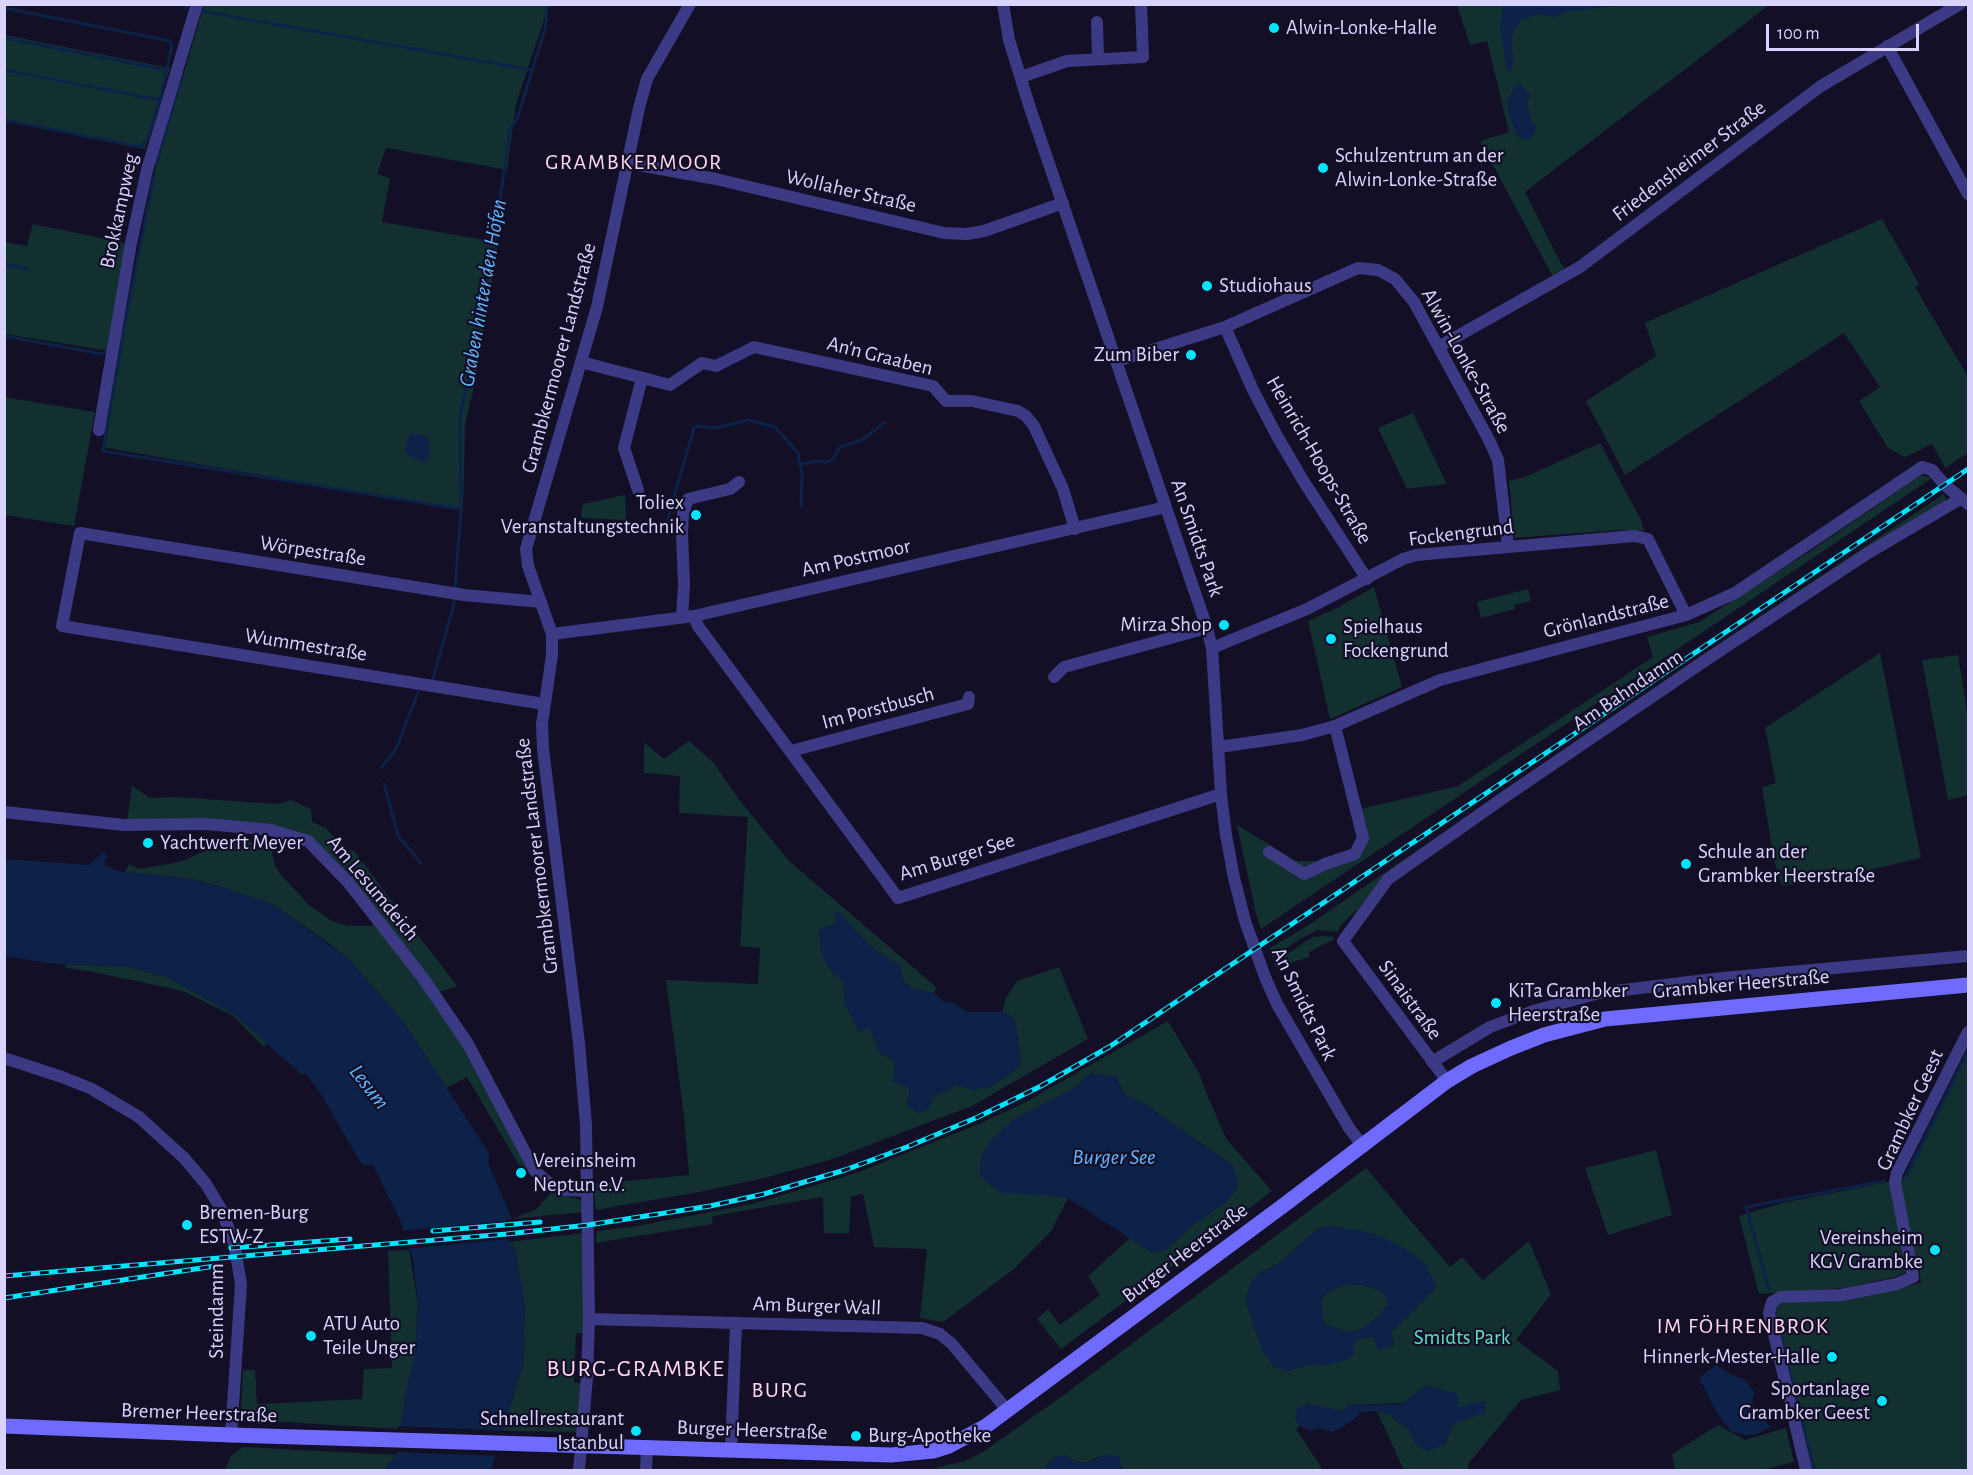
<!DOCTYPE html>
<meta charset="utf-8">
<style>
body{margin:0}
#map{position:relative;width:1973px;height:1475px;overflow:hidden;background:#130f26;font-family:"Alegreya Sans",sans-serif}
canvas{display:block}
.frame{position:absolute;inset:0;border:6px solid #d9d4ff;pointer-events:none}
.scale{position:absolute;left:1766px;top:24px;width:153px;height:27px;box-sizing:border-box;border:3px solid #d9d4ff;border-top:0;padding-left:8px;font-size:18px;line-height:21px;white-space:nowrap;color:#d9d4ff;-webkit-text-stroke:4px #130f26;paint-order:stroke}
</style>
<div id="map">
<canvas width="1973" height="1475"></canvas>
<div class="frame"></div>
<div class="scale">100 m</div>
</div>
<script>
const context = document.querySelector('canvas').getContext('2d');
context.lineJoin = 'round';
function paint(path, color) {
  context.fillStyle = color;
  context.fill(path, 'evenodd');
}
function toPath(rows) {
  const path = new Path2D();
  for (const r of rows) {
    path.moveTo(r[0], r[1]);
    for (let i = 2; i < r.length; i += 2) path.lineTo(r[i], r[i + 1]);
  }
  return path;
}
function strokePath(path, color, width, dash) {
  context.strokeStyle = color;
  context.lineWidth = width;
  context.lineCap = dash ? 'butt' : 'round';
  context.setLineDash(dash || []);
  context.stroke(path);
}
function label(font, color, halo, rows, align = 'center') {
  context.font = font + ' "Alegreya Sans",sans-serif';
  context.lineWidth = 4.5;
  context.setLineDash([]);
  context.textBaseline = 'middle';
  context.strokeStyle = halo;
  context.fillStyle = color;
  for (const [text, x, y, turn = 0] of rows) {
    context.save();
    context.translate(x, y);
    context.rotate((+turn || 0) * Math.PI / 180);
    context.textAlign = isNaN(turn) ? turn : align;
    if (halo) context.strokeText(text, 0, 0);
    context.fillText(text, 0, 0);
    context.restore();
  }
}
paint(toPath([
 [204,5,549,5,516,104,507,170,386,148,377,174,390,178,382,222,496,242,497,252,475,382,465,425,463,511,102,447,154,173],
 [1457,5,1769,5,1525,192,1565,271,1553,277,1480,141,1509,132,1487,41,1470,45],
 [5,35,170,68,145,149,5,121],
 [1882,219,1919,284,1915,287,1968,377,1968,453,1945,468,1932,444,1905,457,1888,448,1859,401,1880,387,1844,333,1625,475,1586,401,1656,356,1645,323],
 [33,224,125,243,109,351,5,334,4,242,27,246],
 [4,397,95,412,74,526,5,515],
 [1413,413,1447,484,1407,489,1378,428],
 [1600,443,1641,520,1644,531,1620,530,1514,538,1509,481,1525,477],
 [1921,475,1932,478,1261,929,1256,914,1237,825,1296,861,1319,861,1351,849,1356,844,1357,835,1352,811,1458,786,1653,657,1647,637,1699,622,1809,552],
 [1944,494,1946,499,1944,503,1386,876,1358,909,1340,926,1338,932,1318,930,1298,940,1273,958,1270,948,1307,926,1708,651],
 [625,495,626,520,581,518,583,504],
 [1374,587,1402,687,1330,719,1308,621,1335,609],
 [1528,589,1531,601,1514,605,1515,609,1481,618,1477,602],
 [1880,653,1921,858,1852,874,1782,886,1774,861,1762,787,1776,783,1765,728],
 [1958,655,1968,717,1968,795,1948,800,1922,660],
 [689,741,714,763,737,797,789,861,936,987,934,993,912,988,903,982,900,966,871,947,838,912,835,924,832,972,844,982,845,1004,871,1030,879,1052,895,1061,894,1082,908,1087,910,1093,907,1106,918,1112,933,1097,957,1085,975,1090,993,1085,1014,1071,1021,1063,1016,1027,1013,1017,1002,1012,1006,998,1017,981,1059,967,1088,1039,972,1106,830,1160,764,1178,699,1192,596,1210,593,1184,689,1175,684,1116,666,980,758,984,760,948,740,946,748,817,679,813,680,776,644,773,644,742,664,759],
 [132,786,150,798,175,797,278,804,291,800,311,809,312,822,326,828,346,850,354,851,457,986,439,992,462,1041,531,1172,525,1175,467,1077,446,1088,405,1024,349,959,323,939,274,905,218,886,187,878,125,872,129,864,139,869,180,862,207,850,225,840,223,838,241,839,271,848,275,866,281,875,310,906,332,921,348,926,371,926,382,921,309,838,127,820],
 [1323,936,1335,937,1333,940,1309,952,1310,957,1275,967,1274,963,1305,942,1313,937],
 [66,964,130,967,169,978,235,1015,268,1043,264,1047,233,1016,183,991,89,971,65,968],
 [1168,1021,1199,1073,1208,1097,1227,1140,1272,1191,1061,1349,1037,1319,1048,1309,1060,1325,1100,1295,1088,1276,1130,1238,1151,1252,1166,1250,1193,1225,1232,1165,1143,1103,1130,1098,1091,1073,1073,1089,1014,1119,1046,1195,1068,1198,1051,1231,1014,1269,943,1322,920,1318,927,1249,874,1247,863,1193,851,1197,849,1233,824,1233,823,1197,713,1216,712,1224,596,1243,597,1231,631,1227,752,1204,859,1172,981,1123,1024,1103],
 [1968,1048,1968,1470,1811,1470,1775,1317,1777,1307,1785,1302,1879,1293,1921,1283,1919,1266,1895,1277,1845,1288,1759,1294,1739,1216,1782,1203,1903,1179],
 [1656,1150,1672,1215,1608,1235,1585,1168],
 [1366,1168,1450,1267,1462,1257,1483,1280,1529,1241,1551,1294,1516,1340,1558,1371,1560,1390,1521,1400,1468,1464,1469,1470,1404,1470,1377,1412,1390,1414,1396,1421,1444,1445,1459,1407,1399,1403,1349,1405,1342,1411,1307,1404,1295,1419,1300,1426,1296,1429,1323,1470,1122,1470,1122,1466,1097,1457,1086,1463,1075,1461,1064,1455,1047,1464,1046,1470,937,1470,937,1467,965,1461,983,1452,1061,1397],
 [1326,1226,1337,1228,1426,1298,1391,1332,1394,1344,1373,1337,1359,1338,1323,1365,1307,1365,1287,1371,1259,1273,1277,1265,1315,1231],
 [551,1192,581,1200,583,1212,512,1219,537,1209],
 [583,1233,583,1333,576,1333,574,1383,581,1383,576,1432,503,1431,523,1364,525,1307,515,1249,509,1242],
 [409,1250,418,1304,415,1353,400,1429,250,1420,243,1417,241,1411,243,1370,255,1370,257,1404,362,1399,364,1369,392,1368,388,1251],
 [1347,1284,1364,1285,1383,1292,1389,1303,1379,1316,1368,1325,1357,1331,1346,1332,1324,1324,1321,1301,1328,1292],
 [1718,1425,1745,1440,1786,1428,1794,1462,1763,1470,1675,1470,1672,1454],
 [243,1447,397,1455,384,1470,225,1470,231,1456]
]), '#12302f');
paint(toPath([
 [1502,5,1625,5,1565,12,1554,18,1538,14,1521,20,1513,32,1511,43,1514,60,1510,71,1507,71,1500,27,1502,18],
 [1521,84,1530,95,1527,104,1532,122,1537,127,1531,139,1524,139,1517,137,1507,108,1508,98,1513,92,1514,85],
 [411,433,423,435,428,438,430,450,429,457,425,462,421,462,405,453,408,436],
 [104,852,107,856,104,862,106,866,118,871,187,878,218,886,274,905,349,959,405,1024,489,1153,488,1163,512,1219,505,1220,507,1239,515,1249,525,1307,523,1364,491,1470,384,1470,397,1455,404,1400,415,1353,418,1304,413,1260,401,1222,373,1165,362,1165,321,1094,305,1073,302,1075,235,1015,169,978,130,967,48,963,5,956,5,859,89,865],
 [838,911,871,947,900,966,903,982,912,988,934,993,943,1001,953,1003,967,1012,1002,1012,1013,1017,1016,1027,1021,1063,1014,1071,993,1085,975,1090,957,1085,933,1097,929,1109,918,1113,907,1106,910,1093,908,1087,893,1082,895,1061,879,1052,871,1030,868,1028,859,1032,845,1004,844,982,832,972,822,956,819,934,821,928,835,924,836,920,834,915],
 [1091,1073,1116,1076,1125,1095,1143,1103,1232,1165,1237,1176,1237,1189,1225,1203,1193,1225,1166,1250,1151,1252,1068,1198,1046,1195,1000,1193,979,1175,981,1156,991,1140,1014,1119,1073,1089],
 [1326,1226,1360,1230,1380,1236,1406,1249,1425,1264,1437,1287,1391,1332,1394,1345,1379,1351,1373,1337,1359,1338,1354,1343,1353,1355,1344,1361,1323,1365,1307,1365,1287,1371,1273,1366,1262,1350,1245,1300,1251,1282,1259,1273,1277,1265,1315,1231],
 [1347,1284,1364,1285,1383,1292,1389,1303,1379,1316,1368,1325,1357,1331,1346,1332,1324,1324,1321,1301,1328,1292],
 [1716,1365,1732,1375,1744,1379,1754,1392,1752,1403,1759,1415,1771,1427,1757,1434,1746,1435,1732,1432,1717,1413,1699,1378],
 [1426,1385,1457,1394,1459,1407,1484,1401,1486,1412,1454,1424,1444,1445,1428,1451,1416,1446,1407,1426,1396,1421,1390,1414,1374,1411,1362,1412,1350,1422,1333,1432,1318,1428,1312,1431,1300,1426,1295,1419,1297,1408,1307,1404,1342,1411,1349,1405,1402,1404],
 [1108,1454,1119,1456,1122,1470,1046,1470,1047,1464,1055,1457,1064,1455,1075,1461,1086,1463]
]), '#0c2248');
paint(toPath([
 [506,1221,508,1239,406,1249,401,1231],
 [398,1426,506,1431,506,1434,499,1456,394,1452]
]), '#130f26');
strokePath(toPath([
 [4,8,170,41,172,45,160,100,149,135,143,146,136,146,4,120],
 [186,8,188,4],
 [201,11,532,70],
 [4,38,166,70],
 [4,70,160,100],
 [156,164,182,74],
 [154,176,124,328,103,451,461,509],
 [4,264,27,269],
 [4,336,102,354,107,351],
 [800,465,816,461,827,462,834,458,840,447,862,440,884,423],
 [673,500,694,428,697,426,716,428,748,420,775,427,798,453,802,476,801,506],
 [542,529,563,534,621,525,662,525,667,523,671,508],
 [455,588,461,509,460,417,481,318,483,289,492,259,510,129,517,119,546,26,547,4],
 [433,679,455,600],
 [382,767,396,749,418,692],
 [384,783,398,836,421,863],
 [1906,1177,1968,1052],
 [1769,1289,1746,1207,1884,1181],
 [1777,1320,1814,1470]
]), '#0c2248', 3);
strokePath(toPath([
 [1003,4,1009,40,1029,105,1207,628,1212,648,1221,794,1226,835,1234,878,1245,921,1265,977,1277,1004,1349,1128,1363,1146],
 [1097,22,1098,59],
 [1887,46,1968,194],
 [1021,77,1067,61,1143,57,1141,4],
 [627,163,716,179,944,233,967,234,984,231,1063,203],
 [1225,327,1253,390,1277,436,1304,482,1367,579],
 [1440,346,1580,267,1821,86,1960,4],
 [1117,361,1225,327,1358,268,1378,270,1395,279,1414,302,1489,440,1498,460,1508,546],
 [581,362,670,385,702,363,716,366,754,347,933,386,946,401,972,401,1018,411,1026,416,1034,426,1063,489,1075,529],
 [99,430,131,243,147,170,197,4],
 [638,490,624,448,642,378],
 [541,602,464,595,80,533,62,626,544,704],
 [694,616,698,626,898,898,1221,794],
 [682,617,684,585,682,534,683,514,688,499,730,489,739,482],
 [552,634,694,616,1166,507],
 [1212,648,1307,609,1403,559,1416,555,1635,536,1648,539,1686,615],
 [1054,677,1064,667,1207,628],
 [1219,747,1302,735,1335,726,1440,680,1686,615,1735,593,1922,467,1932,470,1945,485,1968,504],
 [791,751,968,704,969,697],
 [4,812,124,825,205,824,251,828,271,830,308,841,348,882,423,978,468,1044,535,1171,550,1184,566,1190,588,1191],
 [1269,852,1304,874,1325,864,1355,854,1363,838,1335,726],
 [4,1058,62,1077,92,1089,139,1117,184,1158,206,1184,221,1209,234,1243,241,1284,231,1435],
 [1432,1062,1490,1027,1533,1011,1599,993,1722,978,1968,956],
 [1447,1081,1343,941,1388,879,1506,796,1706,660,1868,553,1960,499],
 [589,1319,922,1328,940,1334,952,1344,1008,1411],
 [731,1451,736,1323],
 [579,1470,587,1377,589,1319,586,1125,579,1043,543,749,542,724,552,655,552,634,528,566,526,549,597,307,639,108,647,79,690,4],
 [646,1470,647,1448],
 [1806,1470,1769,1313,1772,1302,1781,1297,1841,1295,1897,1284,1913,1277,1895,1182,1897,1173,1968,1032]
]), '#3d3a85', 12);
strokePath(toPath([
 [4,1426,231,1435,891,1455,933,1451,949,1446,986,1426,1284,1205,1447,1081,1472,1066,1511,1048,1544,1035,1605,1019,1968,985]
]), '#6f6bff', 15);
const rail = toPath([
 [433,1231,540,1222],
 [231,1248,350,1239],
 [4,1276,507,1234,588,1225,710,1206,764,1194,845,1170,907,1147,978,1117,1041,1086,1109,1047,1968,469],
 [4,1298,215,1266]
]);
strokePath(rail, '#00e5ff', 5);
strokePath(rail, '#130f26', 3, [9]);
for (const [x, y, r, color] of [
 [1274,28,6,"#00e5ff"],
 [1323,168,6,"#00e5ff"],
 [1207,286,6,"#00e5ff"],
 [1191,355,6,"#00e5ff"],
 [696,515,6,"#00e5ff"],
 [1224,625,6,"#00e5ff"],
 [1331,639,6,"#00e5ff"],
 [148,843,6,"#00e5ff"],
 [1686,864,6,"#00e5ff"],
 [1496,1003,6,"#00e5ff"],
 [521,1173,6,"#00e5ff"],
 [187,1225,6,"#00e5ff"],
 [1935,1250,6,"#00e5ff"],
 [311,1336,6,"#00e5ff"],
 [1832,1357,6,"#00e5ff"],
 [1882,1401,6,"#00e5ff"],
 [636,1431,6,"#00e5ff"],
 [856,1436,6,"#00e5ff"]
]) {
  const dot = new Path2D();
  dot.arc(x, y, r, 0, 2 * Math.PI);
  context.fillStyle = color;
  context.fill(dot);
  strokePath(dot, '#130f26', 2);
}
label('21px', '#d9d4ff', '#130f26', [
 ["Alwin-Lonke-Halle",1286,28],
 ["Schulzentrum an der",1335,156],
 ["Alwin-Lonke-Straße",1335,180],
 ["Studiohaus",1219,286],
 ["Zum Biber",1179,355,"right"],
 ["Toliex",684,503,"right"],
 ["Veranstaltungstechnik",684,527,"right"],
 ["Mirza Shop",1212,625,"right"],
 ["Spielhaus",1343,627],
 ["Fockengrund",1343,651],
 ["Yachtwerft Meyer",160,843],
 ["Schule an der",1698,852],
 ["Grambker Heerstraße",1698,876],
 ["KiTa Grambker",1508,991],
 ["Heerstraße",1508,1015],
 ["Vereinsheim",533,1161],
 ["Neptun e.V.",533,1185],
 ["Bremen-Burg",199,1213],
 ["ESTW-Z",199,1237],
 ["Vereinsheim",1923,1238,"right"],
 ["KGV Grambke",1923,1262,"right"],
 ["ATU Auto",323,1324],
 ["Teile Unger",323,1348],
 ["Hinnerk-Mester-Halle",1820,1357,"right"],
 ["Sportanlage",1870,1389,"right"],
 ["Grambker Geest",1870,1413,"right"],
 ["Schnellrestaurant",624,1419,"right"],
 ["Istanbul",624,1443,"right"],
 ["Burg-Apotheke",868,1436]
], 'left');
label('21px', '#d9d4ff', '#130f26', [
 ["Friedensheimer Straße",1689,161,-37],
 ["Wollaher Straße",851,191,13],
 ["Brokkampweg",119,211,-78],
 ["An'n Graaben",880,356,14],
 ["Grambkermoorer Landstraße",559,358,-75],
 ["Alwin-Lonke-Straße",1466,361,61],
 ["Heinrich-Hoops-Straße",1319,460,60],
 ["Fockengrund",1461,533,-7],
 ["An Smidts Park",1197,538,71],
 ["Wörpestraße",313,551,9],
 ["Am Postmoor",856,558,-13],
 ["Grönlandstraße",1606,616,-14],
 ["Wummestraße",306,645,9],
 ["Am Bahndamm",1628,690,-34],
 ["Im Porstbusch",878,708,-15],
 ["Grambkermoorer Landstraße",537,856,-97],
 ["Am Burger See",957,857,-17],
 ["Am Lesumdeich",373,888,50],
 ["Grambker Heerstraße",1741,984,-5],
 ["Sinaistraße",1410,1000,54],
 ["An Smidts Park",1304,1004,64],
 ["Grambker Geest",1910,1110,-65],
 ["Burger Heerstraße",1185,1253,-37],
 ["Am Burger Wall",817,1306,2],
 ["Steindamm",217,1311,-90],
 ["Bremer Heerstraße",199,1413,2],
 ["Burger Heerstraße",752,1430,2]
]);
label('21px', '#5fe0c0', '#130f26', [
 ["Smidts Park",1462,1338]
]);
context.letterSpacing = '1.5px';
label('22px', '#ffd6f0', '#130f26', [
 ["GRAMBKERMOOR",634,162],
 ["IM FÖHRENBROK",1743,1326],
 ["BURG",780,1390]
]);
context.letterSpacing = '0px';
label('italic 22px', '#62b6ff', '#130f26', [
 ["Graben hinter den Höfen",483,293,-80],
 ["Lesum",369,1087,52],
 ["Burger See",1114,1157]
]);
context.letterSpacing = '1.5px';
label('24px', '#ffd6f0', '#130f26', [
 ["BURG-GRAMBKE",636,1369]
]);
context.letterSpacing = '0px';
</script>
